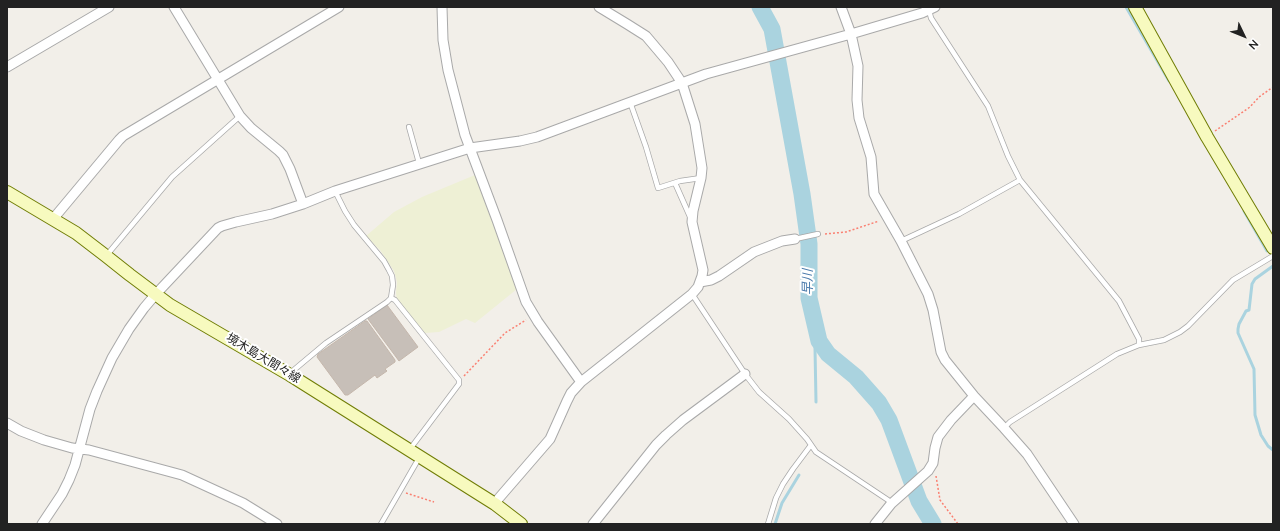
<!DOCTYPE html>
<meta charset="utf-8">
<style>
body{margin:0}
#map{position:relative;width:1280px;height:531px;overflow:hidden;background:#f2efe9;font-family:"Nunito Sans",sans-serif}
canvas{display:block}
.frame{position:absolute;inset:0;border:8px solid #222;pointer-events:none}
.north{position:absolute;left:1224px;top:16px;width:40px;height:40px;-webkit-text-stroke:3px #fff;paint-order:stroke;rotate:133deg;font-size:11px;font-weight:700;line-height:16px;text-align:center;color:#222}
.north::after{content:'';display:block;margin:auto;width:14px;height:18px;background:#222;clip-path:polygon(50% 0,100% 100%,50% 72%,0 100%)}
</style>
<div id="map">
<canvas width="1280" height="531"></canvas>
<div class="frame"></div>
<div class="north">N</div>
</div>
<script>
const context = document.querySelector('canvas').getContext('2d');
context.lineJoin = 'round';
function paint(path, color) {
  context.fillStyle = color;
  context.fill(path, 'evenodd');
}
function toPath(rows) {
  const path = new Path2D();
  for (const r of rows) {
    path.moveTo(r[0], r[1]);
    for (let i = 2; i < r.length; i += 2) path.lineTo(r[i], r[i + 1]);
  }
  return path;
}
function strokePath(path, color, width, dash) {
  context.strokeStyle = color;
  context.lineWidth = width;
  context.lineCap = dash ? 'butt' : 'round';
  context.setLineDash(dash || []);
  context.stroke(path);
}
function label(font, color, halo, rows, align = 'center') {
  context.font = font + ' "Nunito Sans","Noto Sans JP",sans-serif';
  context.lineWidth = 4;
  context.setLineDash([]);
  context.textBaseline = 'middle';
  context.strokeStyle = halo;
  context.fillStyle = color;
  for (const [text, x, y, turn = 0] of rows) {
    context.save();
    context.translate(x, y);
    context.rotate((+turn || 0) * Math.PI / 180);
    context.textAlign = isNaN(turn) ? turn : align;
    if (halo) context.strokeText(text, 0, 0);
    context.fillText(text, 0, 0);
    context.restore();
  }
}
paint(toPath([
 [475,175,517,289,475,323,466,319,439,332,425,333,397,300,396,293,397,282,394,271,380,250,366,236,394,212,422,197]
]), '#eef0d5');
strokePath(toPath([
 [1126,7,1169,81],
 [1244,211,1267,251],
 [1273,266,1255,279,1252,284,1249,310,1246,311,1239,324,1238,329,1238,333,1254,369,1255,415,1261,435,1268,446,1273,450],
 [816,402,815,348,819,341],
 [775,524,782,503,799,475]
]), '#aad3df', 3);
strokePath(toPath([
 [760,7,772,29,802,194,809,244,809,298,819,341,828,354,856,377,879,403,889,420,919,501,933,524]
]), '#aad3df', 17);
const building = toPath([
 [387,305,418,347,399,361,368,319,387,305],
 [365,321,367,321,395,360,395,362,385,369,387,371,377,378,375,375,348,395,345,395,317,357,318,354,365,321]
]);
paint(building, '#c7bfb8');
strokePath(building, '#c4b6ab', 1);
const lane = toPath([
 [929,10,931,18,988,106,1008,156,1020,180],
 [630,102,646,147,658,188,680,181,701,178],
 [409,127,419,163],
 [675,183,691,219],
 [795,239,818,234],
 [901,241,959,214,1020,180,1119,301,1139,339,1139,345],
 [106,256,172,177,240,116],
 [692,294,745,374,759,392,789,419,807,439,816,452,888,500,891,504],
 [391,298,395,300,459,380,459,384,410,449],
 [291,375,295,369,326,343,387,302,391,298,393,285,392,276,389,270,384,261,354,225,345,211,335,191],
 [1004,428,1010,422,1117,354,1139,345,1164,340,1180,332,1188,326,1233,280,1273,256],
 [381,524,419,458],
 [768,524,776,498,783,484,793,469,811,445]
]);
const street = toPath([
 [174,7,240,116,251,128,279,151,283,155,290,169,303,204],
 [442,7,443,40,448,70,465,135,497,220,526,302,538,322,581,382],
 [841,7,851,34,858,66,857,100,859,118,871,157,874,194,901,241,928,294,933,310,941,352,945,360,974,396,1004,428,1027,454,1074,524],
 [7,67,109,7],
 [53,219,119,140,123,136,339,7],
 [700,282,711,280,719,276,754,252,782,241,795,239],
 [7,423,21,431,44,440,72,448,89,450,182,475,243,503,277,524],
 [495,504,499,498,550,439,567,401,571,393,581,382,692,294,698,287,702,276,703,270,692,222,693,211,701,178,702,168,695,124,682,83,668,62,646,36,627,24,599,7],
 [42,524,62,494,69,480,75,465,90,409,97,391,112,358,129,329,144,308,155,295,218,228,222,226,236,222,272,214,303,204,335,191,470,148,520,141,537,137,706,74,851,34,922,13,935,7],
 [593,524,656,445,666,435,683,420,745,374],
 [875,524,891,504,928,471,933,463,935,448,938,437,951,420,974,396]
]);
const secondary = toPath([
 [1135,7,1207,137,1273,248],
 [7,192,76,233,106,256,130,275,170,305,290,375,495,504,521,524]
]);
strokePath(lane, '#a9a9a9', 6);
strokePath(street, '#a9a9a9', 11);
strokePath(secondary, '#707d05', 14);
strokePath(toPath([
 [1215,131,1250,107,1259,97,1273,87],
 [825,234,846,232,879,221],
 [464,376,505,333,526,320],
 [936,476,940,500,958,524],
 [406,493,434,502]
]), '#fa8072', 1.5, [2, 2]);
strokePath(lane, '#fff', 4.5);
strokePath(street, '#fff', 9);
strokePath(secondary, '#f7fabf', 12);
label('12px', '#222', '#fff', [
 ["境木島大間々線",263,359,31]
]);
label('italic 13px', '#4a7aab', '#fff', [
 ["早川",809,282,-90]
]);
</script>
